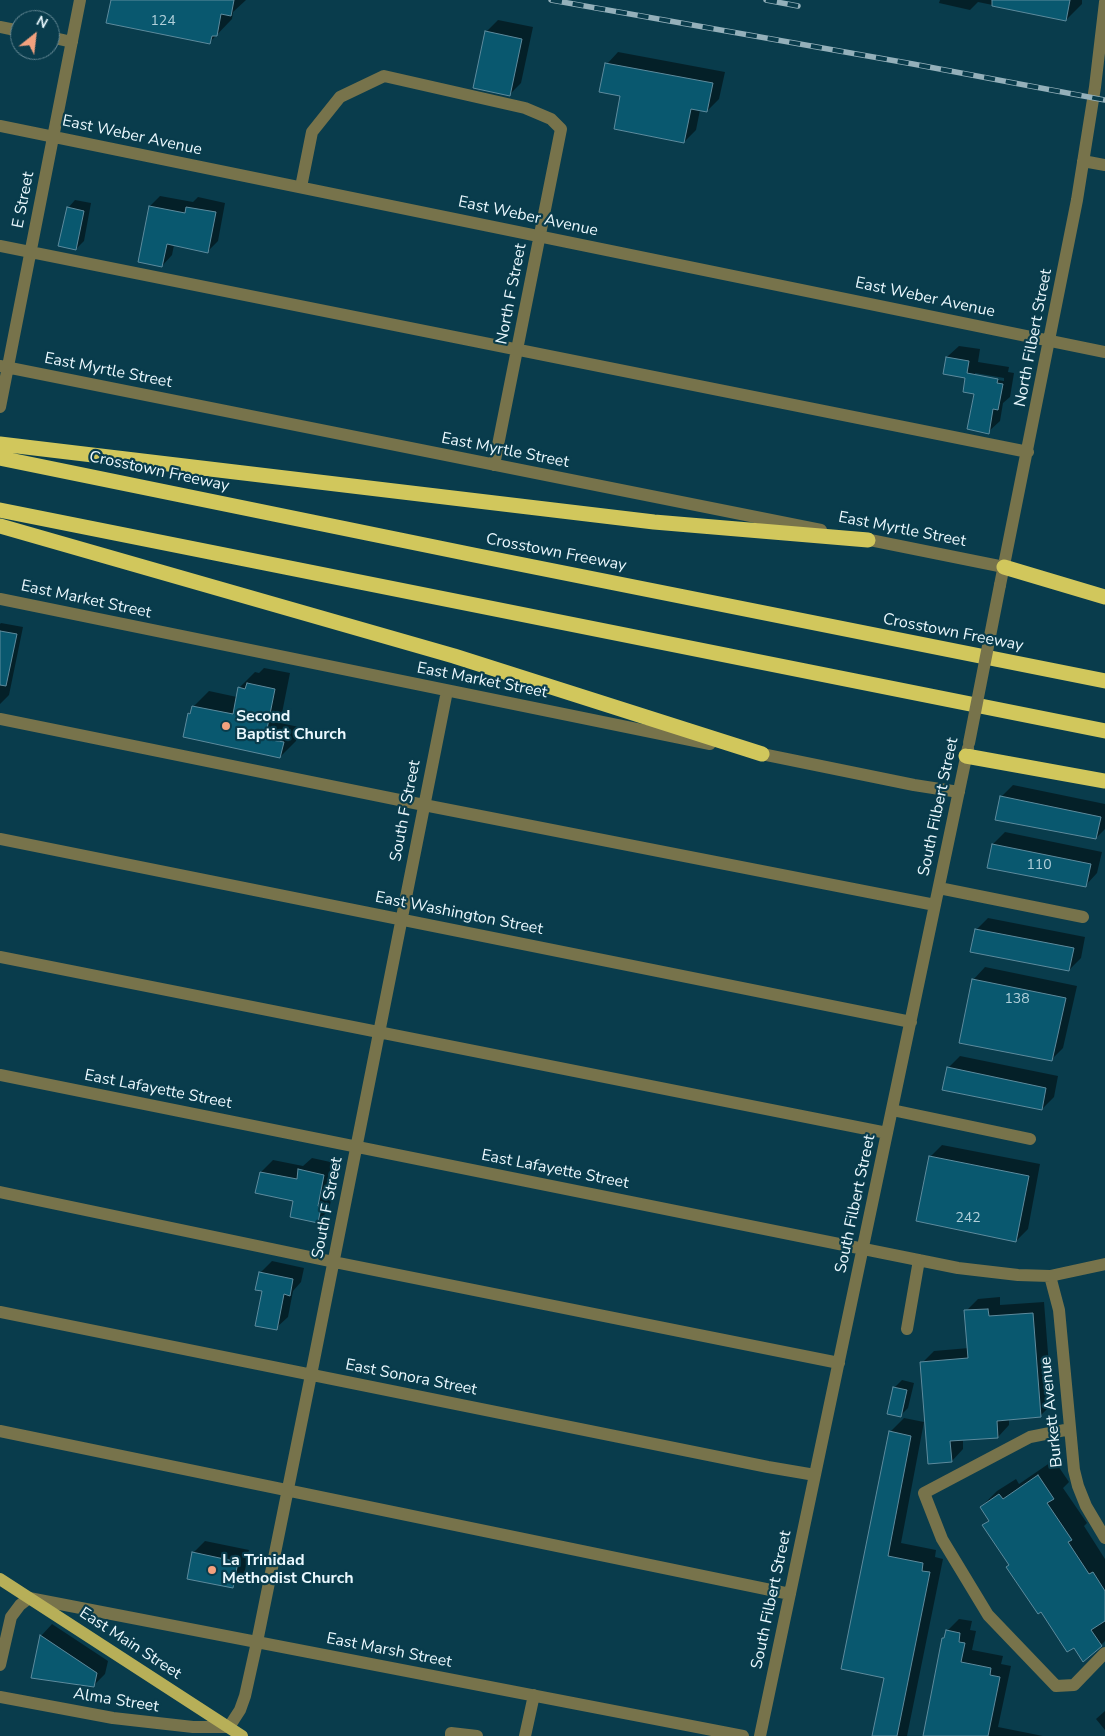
<!DOCTYPE html>
<style>
body{margin:0}
#map{position:relative;width:1105px;height:1736px;overflow:hidden;background:#093c4c;font-family:"Nunito Sans",sans-serif}
canvas{display:block}
.north{position:absolute;left:10px;top:10px;width:50px;height:50px;box-sizing:border-box;background:#093c4c;border:1px solid #638793;border-radius:50%;rotate:29deg;font-size:14px;font-weight:700;line-height:20px;text-align:center;color:#eaf8fe}
.north::after{content:'';display:block;margin:auto;width:18px;height:22px;background:#f2a17e;clip-path:polygon(50% 0,100% 100%,50% 72%,0 100%)}
</style>
<div id="map">
<canvas width="1105" height="1736"></canvas>
<div class="north">N</div>
</div>
<script>
const context = document.querySelector('canvas').getContext('2d');
context.lineJoin = 'round';
function paint(path, color) {
  context.fillStyle = color;
  context.fill(path, 'evenodd');
}
function toPath(rows) {
  const path = new Path2D();
  for (const r of rows) {
    path.moveTo(r[0], r[1]);
    for (let i = 2; i < r.length; i += 2) path.lineTo(r[i], r[i + 1]);
  }
  return path;
}
function strokePath(path, color, width, dash) {
  context.strokeStyle = color;
  context.lineWidth = width;
  context.lineCap = dash ? 'butt' : 'round';
  context.setLineDash(dash || []);
  context.stroke(path);
}
function label(font, color, halo, rows, align = 'center') {
  context.font = font + ' "Nunito Sans",sans-serif';
  context.lineWidth = 4.5;
  context.setLineDash([]);
  context.textBaseline = 'middle';
  context.strokeStyle = halo;
  context.fillStyle = color;
  for (const [text, x, y, turn = 0] of rows) {
    context.save();
    context.translate(x, y);
    context.rotate((+turn || 0) * Math.PI / 180);
    context.textAlign = isNaN(turn) ? turn : align;
    if (halo) context.strokeText(text, 0, 0);
    context.fillText(text, 0, 0);
    context.restore();
  }
}
paint(toPath([
 [112,0,246,0,233,12,232,19,210,42],
 [940,0,1082,0,1082,4,1066,20,978,2,970,10,939,3],
 [498,20,533,27,521,83,509,95,486,32],
 [618,52,725,72,719,99,707,111,700,110,696,130,684,142,622,95,607,64],
 [160,196,193,202,198,197,225,203,218,241,208,251,174,245,172,255,162,266,139,261,150,206],
 [75,200,91,203,84,241,76,249,68,208],
 [959,346,980,349,978,362,1009,367,1008,372,1014,373,1010,397,1003,403,1000,421,988,432,975,393,967,377,947,357],
 [975,373,1004,378,1004,381,975,376],
 [1,623,23,627,9,695,0,704,0,624],
 [264,668,290,673,280,723,299,727,296,741,280,757,189,714,193,707,209,691,237,697,239,688,255,672,259,673],
 [1013,785,1105,804,1105,829,1096,838,1001,797],
 [1005,832,1102,852,1097,873,1086,885,993,844],
 [988,918,1085,937,1081,958,1069,970,976,930],
 [985,967,1077,986,1063,1048,1051,1060,961,1042,974,979],
 [960,1056,1058,1076,1054,1097,1042,1109,948,1068],
 [942,1145,1040,1164,1028,1229,1016,1241,930,1157],
 [312,1158,335,1163,329,1195,332,1195,329,1210,317,1222,294,1200,261,1172,273,1160,303,1166],
 [272,1261,304,1268,301,1282,293,1291,288,1317,276,1328,263,1290,260,1273],
 [1000,1297,1000,1305,1044,1302,1052,1404,1040,1416,1009,1419,1009,1425,998,1437,963,1439,963,1449,952,1461,922,1363,934,1351,969,1348,966,1311,978,1299],
 [902,1380,914,1383,908,1408,900,1416,894,1388],
 [904,1418,924,1422,901,1543,936,1550,935,1557,943,1559,907,1736,874,1736,886,1677,890,1432],
 [1054,1460,1069,1482,1063,1488,1087,1523,1084,1526,1105,1559,1105,1641,1101,1645,1074,1647,1010,1564,984,1525,990,1519,981,1507,997,1491,1016,1479,1019,1484],
 [205,1541,249,1550,244,1575,232,1587,193,1553],
 [959,1619,972,1621,970,1630,976,1631,972,1650,1003,1656,1001,1664,1011,1666,998,1727,1043,1736,924,1736,943,1639,946,1635,947,1631],
 [52,1624,108,1661,105,1674,93,1686,41,1636],
 [1105,1711,1105,1730,1096,1719]
]), '#0007');
const building = toPath([
 [111,0,234,0,231,16,221,14,217,36,212,36,210,44,106,23,111,0],
 [992,0,1070,0,1066,21,992,6,992,0],
 [485,31,522,39,510,96,473,88,485,31],
 [605,63,713,83,707,112,691,109,684,143,614,129,620,96,599,92,605,63],
 [149,206,185,213,186,207,216,212,208,253,167,244,162,267,138,262,149,206],
 [67,207,84,211,76,250,58,246,67,207],
 [946,357,969,361,967,373,998,379,997,383,1003,384,998,410,993,409,989,434,967,429,974,394,963,392,965,378,943,374,946,357],
 [0,631,17,634,6,686,0,685,0,631],
 [247,683,275,689,265,739,284,742,280,758,183,737,188,713,190,714,192,706,233,714,238,687,245,689,247,683],
 [1000,796,1101,817,1096,839,995,820,1000,796],
 [992,844,1091,864,1086,887,987,868,992,844],
 [975,929,1074,948,1069,971,970,952,975,929],
 [972,979,1066,998,1052,1061,959,1043,972,979],
 [947,1067,1046,1088,1042,1110,942,1090,947,1067],
 [929,1156,1029,1176,1016,1242,916,1221,929,1156],
 [298,1169,324,1175,318,1206,321,1207,318,1223,290,1217,293,1201,255,1193,260,1172,297,1179,298,1169],
 [259,1272,293,1279,290,1296,284,1294,277,1330,255,1326,262,1291,255,1290,259,1272],
 [988,1309,989,1316,1033,1313,1041,1417,997,1421,998,1438,950,1441,952,1462,928,1464,920,1362,968,1358,964,1310,988,1309],
 [893,1387,907,1390,901,1417,887,1414,893,1387],
 [889,1431,911,1436,888,1556,923,1563,922,1571,930,1572,897,1736,872,1736,884,1678,841,1669,889,1431],
 [1038,1475,1054,1499,1047,1503,1072,1540,1068,1542,1089,1574,1093,1572,1105,1591,1105,1621,1091,1630,1102,1646,1083,1662,1074,1648,1067,1652,1041,1612,1038,1614,1006,1567,1009,1565,982,1525,989,1521,980,1507,999,1494,1003,1499,1038,1475],
 [192,1552,238,1562,233,1588,187,1579,192,1552],
 [946,1630,960,1633,959,1642,965,1643,961,1662,991,1668,990,1675,1000,1677,988,1736,923,1736,942,1638,944,1638,946,1630],
 [40,1635,97,1673,94,1687,31,1678,40,1635]
]);
paint(building, '#09586f');
strokePath(building, '#5d8b9d', 1);
strokePath(toPath([
 [0,27,20,31],
 [50,37,72,42],
 [0,126,1105,352],
 [1083,161,1105,165],
 [301,187,312,132,340,97,384,76,525,108,551,119,561,129,494,465],
 [0,246,1028,452],
 [0,366,821,530],
 [0,407,80,0],
 [860,538,1004,567],
 [1000,585,1077,200,1095,87,1105,2],
 [0,599,710,744],
 [0,719,424,805,935,905],
 [752,752,914,785,959,792],
 [0,839,911,1022],
 [939,888,1083,917],
 [0,957,887,1133],
 [0,1075,958,1268,1018,1275,1050,1276,1105,1264],
 [892,1110,1030,1139],
 [0,1192,334,1262,839,1363],
 [1050,1276,1059,1310,1074,1470,1078,1486,1086,1506,1105,1538],
 [0,1312,768,1467,815,1475],
 [907,1329,919,1260],
 [1070,1429,1030,1437,924,1493,942,1539,988,1615,1056,1686,1074,1685,1105,1653],
 [0,1431,790,1594],
 [0,1665,11,1617,20,1605,29,1598,743,1736],
 [0,1697,113,1718,193,1727,229,1727,240,1710,245,1696,257,1642,311,1375,447,691],
 [451,1736,451,1733,477,1736],
 [525,1736,534,1695],
 [760,1736,968,748]
]), '#77734b', 12);
strokePath(toPath([
 [0,1579,242,1736]
]), '#b7af58', 12);
strokePath(toPath([
 [0,444,654,522,868,540],
 [0,458,474,555,1105,681],
 [0,510,1105,731],
 [0,526,454,656,762,754],
 [1004,567,1105,597],
 [966,756,1105,781]
]), '#d1c75c', 15);
const rail = toPath([
 [551,0,913,64,1105,100],
 [766,0,798,6]
]);
strokePath(rail, '#94b0ba', 5.5);
strokePath(rail, '#093c4c', 4, [11]);
strokePath(toPath([
 [969,743,1000,585]
]), '#77734b', 12);
for (const [x, y, r, color] of [
 [226,726,5,"#f2a17e"],
 [212,1570,5,"#f2a17e"]
]) {
  const dot = new Path2D();
  dot.arc(x, y, r, 0, 2 * Math.PI);
  context.fillStyle = color;
  context.fill(dot);
  strokePath(dot, '#093c4c', 2);
}
label('14px', '#b2d0da', null, [
 ["124",163,22],
 ["110",1039,866],
 ["138",1017,1000],
 ["242",968,1219]
]);
label('16px', '#eaf8fe', '#093c4c', [
 ["East Weber Avenue",132,136,12],
 ["E Street",24,200,-79],
 ["East Weber Avenue",528,217,12],
 ["North F Street",512,294,-79],
 ["East Weber Avenue",925,298,12],
 ["North Filbert Street",1034,338,-79],
 ["East Myrtle Street",108,371,11],
 ["East Myrtle Street",505,451,11],
 ["Crosstown Freeway",159,472,12],
 ["East Myrtle Street",902,530,11],
 ["Crosstown Freeway",556,553,11],
 ["East Market Street",86,600,12],
 ["Crosstown Freeway",953,633,11],
 ["East Market Street",482,681,11],
 ["South Filbert Street",939,807,-78],
 ["South F Street",406,811,-79],
 ["East Washington Street",459,914,11],
 ["East Lafayette Street",158,1090,11],
 ["East Lafayette Street",555,1170,11],
 ["South Filbert Street",856,1204,-78],
 ["South F Street",328,1208,-79],
 ["East Sonora Street",411,1378,11],
 ["Burkett Avenue",1052,1412,-96],
 ["South Filbert Street",772,1600,-78],
 ["East Main Street",130,1644,33],
 ["East Marsh Street",389,1651,11],
 ["Alma Street",116,1701,9]
]);
label('bold 16px', '#eaf8fe', '#093c4c', [
 ["Second",236,717],
 ["Baptist Church",236,735],
 ["La Trinidad",222,1561],
 ["Methodist Church",222,1579]
], 'left');
</script>
